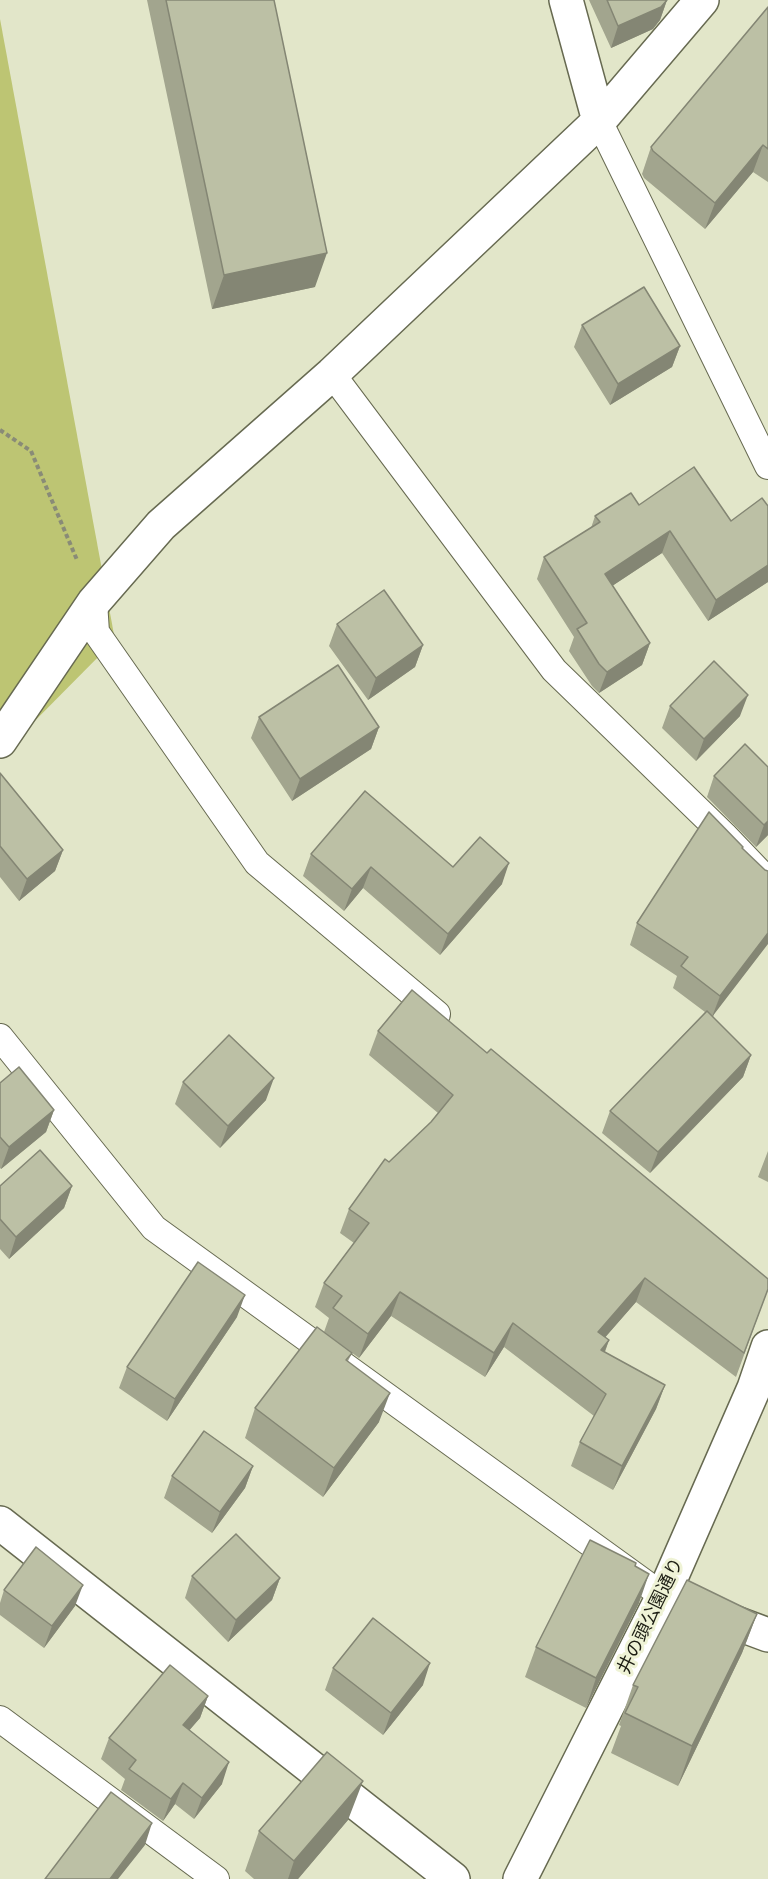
<!DOCTYPE html>
<meta charset="utf-8">
<style>
body{margin:0}
canvas{display:block;background:#e2e6c9}
</style>
<canvas width="768" height="1879"></canvas>
<script>
const context = document.querySelector('canvas').getContext('2d');
context.lineJoin = 'round';
function paint(path, color) {
  context.fillStyle = color;
  context.fill(path, 'evenodd');
}
function toPath(rows) {
  const path = new Path2D();
  for (const r of rows) {
    path.moveTo(r[0], r[1]);
    for (let i = 2; i < r.length; i += 2) path.lineTo(r[i], r[i + 1]);
  }
  return path;
}
function strokePath(path, color, width, dash) {
  context.strokeStyle = color;
  context.lineWidth = width;
  context.lineCap = dash ? 'butt' : 'round';
  context.setLineDash(dash || []);
  context.stroke(path);
}
function label(font, color, halo, rows, align = 'center') {
  context.font = font + ' "PT Sans","Noto Sans JP",sans-serif';
  context.lineWidth = 6;
  context.setLineDash([]);
  context.textBaseline = 'middle';
  context.strokeStyle = halo;
  context.fillStyle = color;
  for (const [text, x, y, turn = 0] of rows) {
    context.save();
    context.translate(x, y);
    context.rotate((+turn || 0) * Math.PI / 180);
    context.textAlign = isNaN(turn) ? turn : align;
    if (halo) context.strokeText(text, 0, 0);
    context.fillText(text, 0, 0);
    context.restore();
  }
}
paint(toPath([
 [0,19,115,640,0,756]
]), '#bdc573');
const service = toPath([
 [599,121,768,466],
 [332,374,554,670,724,835,768,881],
 [94,602,96,632,257,863,437,1014],
 [0,1037,154,1228,663,1596],
 [0,1719,216,1879]
]);
const minor = toPath([
 [566,0,599,121],
 [0,741,94,602,161,525,332,374,599,121,702,0],
 [0,1523,453,1879],
 [709,1613,768,1635],
 [520,1879,663,1596,754,1388,768,1347]
]);
strokePath(service, '#676a51', 28);
strokePath(minor, '#676a51', 36);
strokePath(toPath([
 [0,430,31,451,77,560]
]), '#898b77', 4, [4.5, 3]);
strokePath(service, '#fff', 26);
strokePath(minor, '#fff', 33);
paint(toPath([
 [147,0,274,0,315,287,212,309],
 [589,0,667,0,660,20,653,29,611,48],
 [768,7,768,182,753,172,705,229,644,178,642,174,651,147],
 [582,325,680,346,672,367,610,405,574,347],
 [639,505,731,521,768,506,768,582,708,621,662,553,612,586,650,643,642,665,599,693,592,686,569,651,574,637,537,579,544,557,591,528,595,516],
 [337,624,423,645,415,667,368,700,329,646],
 [670,706,740,716,696,761,662,728],
 [259,717,379,727,371,749,292,801,251,738],
 [768,767,768,835,756,847,707,797,714,776],
 [0,773,63,850,55,871,19,901,0,877],
 [742,849,765,870,713,1017,751,1055,743,1077,650,1173,602,1133,610,1111,705,1012,673,988,677,976,630,945,637,923],
 [311,854,453,867,502,884,440,955,363,888,344,911,303,876],
 [378,1031,768,1289,736,1377,636,1302,605,1337,609,1340,605,1352,665,1385,656,1409,613,1490,571,1466,580,1442,594,1416,504,1347,485,1377,391,1316,359,1358,324,1332,329,1318,315,1307,324,1283,354,1243,340,1233,349,1209,389,1162,431,1122,438,1113,369,1055],
 [183,1082,266,1100,220,1148,175,1104],
 [0,1083,54,1110,46,1132,1,1169,0,1168],
 [768,1151,768,1182,758,1177],
 [0,1186,72,1186,64,1208,9,1259,0,1249],
 [237,1317,167,1421,119,1388,127,1367],
 [352,1353,348,1361,379,1422,323,1497,245,1438,255,1408],
 [253,1466,245,1488,212,1533,164,1498,172,1476],
 [635,1567,639,1603,586,1708,525,1677,536,1647],
 [192,1576,280,1578,272,1600,228,1642,185,1598],
 [4,1590,75,1606,44,1648,0,1615,0,1603],
 [757,1614,742,1653,678,1786,611,1753,621,1726,619,1725,633,1685],
 [333,1668,423,1685,383,1735,325,1690],
 [208,1696,200,1718,189,1730,222,1784,194,1819,175,1804,163,1821,121,1790,125,1779,101,1759,109,1738],
 [348,1820,298,1879,254,1879,245,1871,259,1831]
]), '#a2a58e');
paint(toPath([
 [667,0,660,20,653,29,611,48,618,26],
 [763,145,753,172,705,229,715,203],
 [327,253,315,287,212,309,224,275],
 [680,346,672,367,610,405,618,384],
 [670,531,662,553,597,596,605,574],
 [768,565,768,582,708,621,716,600],
 [650,643,642,665,599,693,607,672],
 [423,645,415,667,368,700,376,678],
 [748,695,740,716,696,761,704,739],
 [379,727,371,749,292,801,300,779],
 [768,821,768,835,756,847,764,825],
 [63,850,55,871,19,901,27,879],
 [509,863,502,884,440,955,448,934],
 [371,867,363,888,344,911,352,889],
 [768,933,768,944,712,1017,720,996],
 [751,1055,743,1077,650,1173,658,1152],
 [274,1078,266,1100,220,1148,228,1126],
 [54,1110,46,1132,1,1169,9,1147],
 [72,1186,64,1208,9,1259,16,1237],
 [645,1278,636,1302,589,1356,598,1332],
 [400,1292,391,1316,359,1358,368,1334],
 [245,1295,237,1317,167,1421,175,1399],
 [513,1323,504,1347,485,1377,494,1353],
 [609,1340,600,1364,601,1350],
 [665,1385,656,1409,613,1490,622,1466],
 [390,1393,379,1422,323,1497,334,1468],
 [253,1466,245,1488,212,1533,220,1512],
 [649,1574,639,1603,586,1708,596,1678],
 [280,1578,272,1600,228,1642,236,1620],
 [83,1585,75,1606,44,1648,52,1626],
 [757,1614,742,1653,678,1786,692,1746],
 [430,1663,423,1685,383,1735,391,1713],
 [208,1696,200,1718,175,1747,183,1725],
 [229,1762,222,1784,194,1819,202,1798],
 [363,1781,348,1820,298,1879,288,1879,294,1861],
 [183,1783,175,1804,163,1821,171,1799],
 [152,1823,145,1845,118,1879,110,1879]
]), '#848674');
const building = toPath([
 [166,0,274,0,327,253,224,275,166,0],
 [607,0,667,0,661,7,618,26,607,0],
 [768,7,768,149,763,145,715,203,653,151,651,147,768,7],
 [644,287,680,346,618,384,582,325,644,287],
 [694,467,731,521,762,498,768,506,768,565,716,600,670,531,605,574,650,643,607,672,599,664,577,629,587,623,544,557,600,522,595,516,631,493,639,505,694,467],
 [384,590,423,645,376,678,337,624,384,590],
 [714,661,748,695,704,739,670,706,714,661],
 [338,665,379,727,300,779,259,717,338,665],
 [745,744,768,767,768,821,764,825,714,776,745,744],
 [0,773,63,850,27,879,0,846,0,773],
 [365,791,453,867,480,837,509,863,448,934,371,867,352,889,311,854,365,791],
 [709,812,743,847,742,848,765,870,768,871,768,933,720,996,681,966,688,957,637,923,709,812],
 [412,990,487,1053,491,1049,768,1279,768,1289,744,1353,645,1278,598,1332,609,1340,601,1350,665,1385,622,1466,580,1442,606,1394,513,1323,494,1353,400,1292,368,1334,333,1308,342,1296,324,1283,369,1223,349,1209,385,1159,389,1162,431,1122,453,1095,378,1031,412,990],
 [707,1011,751,1055,658,1152,610,1111,707,1011],
 [229,1035,274,1078,228,1126,183,1082,229,1035],
 [19,1067,54,1110,9,1147,0,1137,0,1083,19,1067],
 [40,1150,72,1186,16,1237,0,1219,0,1186,40,1150],
 [198,1262,245,1295,175,1399,127,1367,198,1262],
 [317,1327,352,1353,346,1360,390,1393,334,1468,255,1408,317,1327],
 [204,1431,253,1466,220,1512,172,1476,204,1431],
 [236,1534,280,1578,236,1620,192,1576,236,1534],
 [590,1540,636,1563,635,1566,649,1574,596,1678,536,1647,590,1540],
 [36,1547,83,1585,52,1626,4,1590,36,1547],
 [687,1580,757,1614,692,1746,625,1713,638,1687,633,1685,687,1580],
 [373,1618,430,1663,391,1713,333,1668,373,1618],
 [170,1665,208,1696,183,1725,229,1762,202,1798,183,1783,171,1799,129,1769,136,1760,109,1738,170,1665],
 [327,1752,363,1781,294,1861,259,1831,327,1752],
 [111,1792,152,1823,110,1879,45,1879,111,1792]
]);
paint(building, '#bcc0a5');
strokePath(building, '#848674', 1.5);
label('18px', '#1c1d13', '#eff3d6', [
 ["井の頭公園通り",651,1616,-64]
]);
</script>
